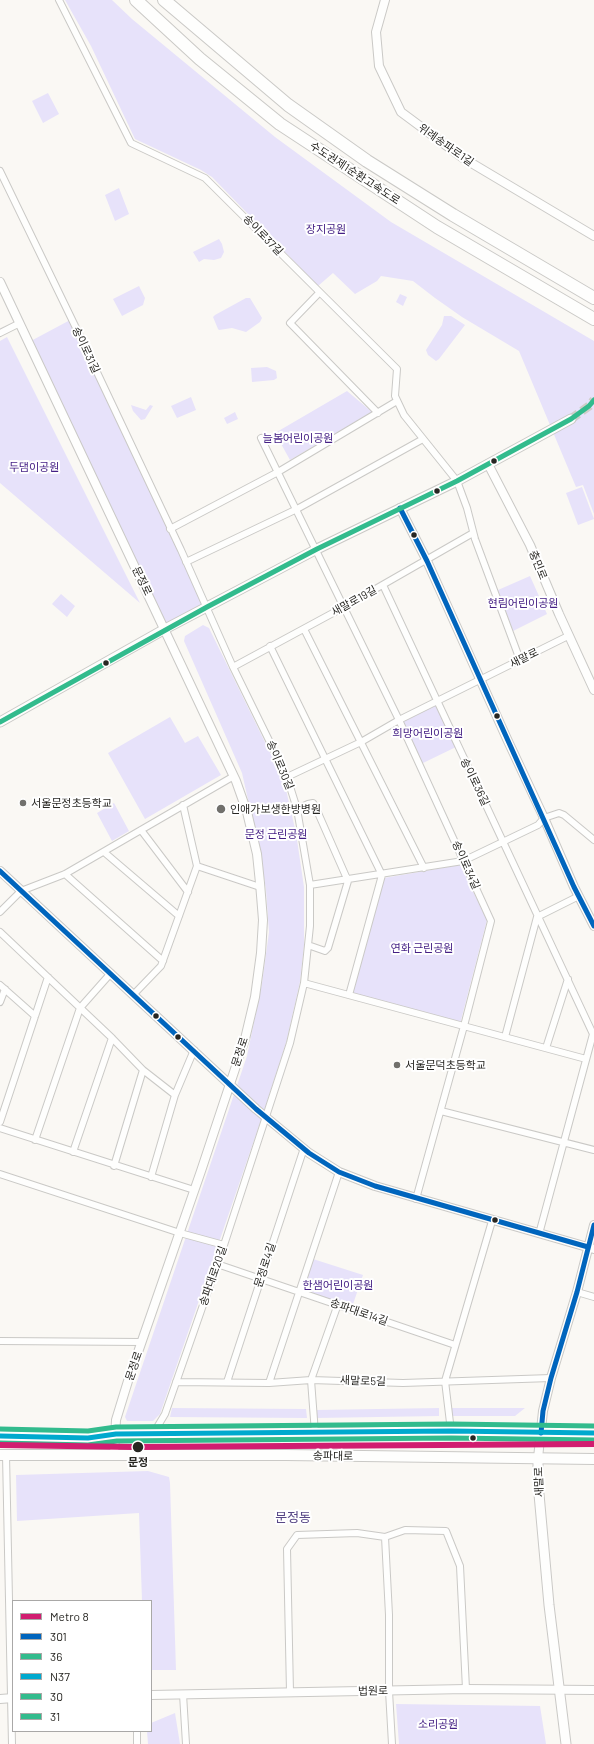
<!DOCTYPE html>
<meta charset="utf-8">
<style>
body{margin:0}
#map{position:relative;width:594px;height:1744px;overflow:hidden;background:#faf8f4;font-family:Barlow,sans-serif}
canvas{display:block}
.legend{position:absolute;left:12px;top:1600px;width:140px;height:132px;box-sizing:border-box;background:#fff;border:1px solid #a9a8a7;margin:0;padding:5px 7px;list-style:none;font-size:12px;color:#272622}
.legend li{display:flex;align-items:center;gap:8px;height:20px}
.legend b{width:20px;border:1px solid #a9a8a7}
</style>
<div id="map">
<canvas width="594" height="1744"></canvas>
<ul class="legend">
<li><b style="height:5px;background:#d11d70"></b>Metro 8</li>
<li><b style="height:5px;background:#0065bd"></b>301</li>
<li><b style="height:5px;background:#32bb8d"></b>36</li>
<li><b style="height:5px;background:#00a9ce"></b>N37</li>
<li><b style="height:5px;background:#32bb8d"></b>30</li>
<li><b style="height:5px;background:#32bb8d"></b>31</li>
</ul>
</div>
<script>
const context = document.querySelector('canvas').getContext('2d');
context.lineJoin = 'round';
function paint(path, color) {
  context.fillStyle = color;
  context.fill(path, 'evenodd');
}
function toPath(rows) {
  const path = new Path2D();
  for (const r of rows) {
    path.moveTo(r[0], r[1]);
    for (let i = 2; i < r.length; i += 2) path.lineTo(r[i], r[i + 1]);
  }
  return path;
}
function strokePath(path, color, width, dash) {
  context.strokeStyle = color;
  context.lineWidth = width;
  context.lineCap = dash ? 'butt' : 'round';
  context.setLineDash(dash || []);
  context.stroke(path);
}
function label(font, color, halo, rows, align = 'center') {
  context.font = font + ' Barlow,"Noto Sans KR",sans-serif';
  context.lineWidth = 4;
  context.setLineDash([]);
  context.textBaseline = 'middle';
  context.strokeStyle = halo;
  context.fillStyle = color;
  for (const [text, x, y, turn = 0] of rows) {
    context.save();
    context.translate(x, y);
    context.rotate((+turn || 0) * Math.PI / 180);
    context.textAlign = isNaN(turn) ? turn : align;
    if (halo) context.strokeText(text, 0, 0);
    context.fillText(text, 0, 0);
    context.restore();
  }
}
paint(toPath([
 [65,0,112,0,132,19,275,137,391,222,594,341,594,514,583,485,576,487,519,351,462,317,435,298,413,281,381,276,377,281,355,294,333,273,318,286,212,177,201,170,135,139,91,46],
 [48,93,59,114,43,123,32,101],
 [119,188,129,214,115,221,105,195],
 [219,239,222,244,224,252,221,258,214,260,204,259,199,262,193,252],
 [139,286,145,298,143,305,122,316,113,299],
 [400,294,407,297,403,306,396,302],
 [246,298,250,298,262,318,260,322,246,332,232,328,219,330,218,329,213,317,215,315],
 [444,316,451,316,465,325,439,359,436,361,428,355,426,350,442,325],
 [72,319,207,607,165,629,29,342],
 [7,337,140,603,0,483,0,341],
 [267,367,276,371,277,378,274,380,252,382,251,368],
 [347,391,372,412,290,460,275,433],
 [191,397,196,410,177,418,171,406],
 [131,405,146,410,150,405,153,406,145,419,141,420,133,411],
 [235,412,238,419,227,424,224,418],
 [582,487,594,519,578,525,566,493],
 [530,576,547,614,513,631,498,590],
 [61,594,75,606,67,617,52,604],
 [203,625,209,628,284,781,296,833,304,887,304,945,300,982,286,1043,261,1120,160,1414,153,1421,127,1421,125,1417,247,1056,262,983,269,932,266,890,260,853,242,773,184,641,185,636],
 [436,703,456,747,421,764,401,722],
 [170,717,185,743,198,736,221,775,145,819,108,753],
 [114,803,129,831,112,841,97,813],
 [460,865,487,920,460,1024,352,994,384,878],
 [313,1259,363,1275,352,1307,303,1291],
 [172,1408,306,1409,307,1418,170,1417],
 [439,1408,439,1416,316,1418,316,1410],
 [450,1408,525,1408,515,1416,450,1416],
 [148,1471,169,1477,170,1483,176,1670,151,1670,151,1601,142,1601,139,1513,17,1521,16,1475],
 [396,1704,540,1706,546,1744,399,1744],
 [175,1713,180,1744,148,1744,147,1731,151,1731,151,1723]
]), '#e7e2fa');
strokePath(toPath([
 [571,419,589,406,594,400]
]), '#d0ceca', 9, [9, 4.5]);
const minor = toPath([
 [59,0,131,143,205,178,397,369,395,396,404,415,457,481,467,508,475,539,520,660],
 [0,171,78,332,181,550,233,667,287,777,297,809,310,885,310,926,304,983,290,1043,224,1245,165,1414,153,1434],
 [319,293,290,323,378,413],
 [0,333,20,323],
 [261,438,399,720,491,921,464,1026,416,1199],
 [170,529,278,472,397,401],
 [186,562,297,509,423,439],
 [383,585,593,1034,539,1234],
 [304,629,424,868],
 [270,646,382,875,349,995],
 [233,667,344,607,473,533],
 [287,777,361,742,399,720,568,636],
 [297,809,308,804,313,803,315,806,348,881,328,948,325,951,308,945],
 [141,830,188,892],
 [104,852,179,916],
 [197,866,260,887],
 [65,874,163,961],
 [310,885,463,861,538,825,544,818,559,813,564,815,594,840],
 [0,912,21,891,65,874,234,776],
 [0,932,112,1038,143,1070,175,1095],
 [304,983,586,1059],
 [0,985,35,1016],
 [134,994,161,966,197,866,183,805],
 [0,1002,5,989],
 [505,1037,537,917,579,896],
 [546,1048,568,979],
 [441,1111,594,1150],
 [0,1122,48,977],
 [0,1128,194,1190],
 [35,1140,80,1008,111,973],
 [73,1152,112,1038],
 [114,1166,143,1070],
 [0,1174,180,1233,224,1245],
 [151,1177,175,1095,194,1050],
 [217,1264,455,1345],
 [577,1292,594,1297],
 [0,1341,142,1342],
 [176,1382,269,1383,311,1380,403,1383,551,1378],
 [227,1382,304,1148],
 [269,1383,339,1172],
 [451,1431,445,1381,492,1221],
 [315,1433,311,1380,338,1304],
 [6,1455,12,1744],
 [385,1537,405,1530,446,1531,460,1566,466,1689],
 [385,1537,389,1615,389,1691,392,1744],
 [290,1692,287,1549,297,1535,357,1533,385,1537],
 [183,1694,186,1744],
 [137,1731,137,1744]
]);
const tertiary = toPath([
 [385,0,376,32,379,66,401,112,463,158,594,236],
 [0,282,236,781,247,812,257,854,260,883,263,920,261,953,255,997,245,1039,201,1171,128,1381,116,1420,114,1455],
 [488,464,530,545,559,614,594,690],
 [400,508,427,561,507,739,544,818,574,887,594,926],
 [0,871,256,1109,309,1153,339,1172,375,1186,594,1249],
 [538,1458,543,1411,551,1378,577,1292,594,1225],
 [151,1695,466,1689,594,1690],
 [0,1699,13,1698]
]);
const secondary = toPath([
 [0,722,165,629,317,549,457,481,571,419],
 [538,1458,538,1483,549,1605,566,1744]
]);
const primary = toPath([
 [0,1436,88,1438,116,1434,315,1433,451,1431,594,1433],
 [0,1455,286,1455,594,1459]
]);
const motorway = toPath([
 [136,0,200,59,280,124,437,227,594,319],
 [164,0,288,105,367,161,453,215,594,298]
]);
strokePath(minor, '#cac9c6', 8);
strokePath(tertiary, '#cac9c6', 10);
strokePath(secondary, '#cac9c6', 11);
strokePath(primary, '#cac9c6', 12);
strokePath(motorway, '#cac9c6', 14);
strokePath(minor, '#fefefd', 6);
strokePath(tertiary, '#fefefd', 8);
strokePath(secondary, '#fefefd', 9);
strokePath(primary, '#fefefd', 10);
strokePath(motorway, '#fefefd', 12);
strokePath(toPath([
 [400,508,427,561,574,887,594,926],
 [0,871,256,1109,309,1153,339,1172,375,1186,588,1247],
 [541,1433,543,1411,551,1378,577,1292,594,1225]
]), '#0065bd', 5);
strokePath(toPath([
 [0,722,207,607,317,549,457,481,571,419,589,406,594,400]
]), '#32bb8d', 5);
strokePath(toPath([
 [0,1436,88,1438,116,1434,451,1431,594,1433]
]), '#00a9ce', 5);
strokePath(toPath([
 [0,1443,88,1445,117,1441,451,1438,594,1440]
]), '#32bb8d', 5);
strokePath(toPath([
 [0,1429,88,1431,116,1427,451,1424,594,1426]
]), '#32bb8d', 5);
strokePath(toPath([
 [0,1445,135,1447,594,1444]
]), '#d11d70', 6);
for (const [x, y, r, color] of [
 [494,461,3.5,"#272622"],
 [437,491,3.5,"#272622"],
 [414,535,3.5,"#272622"],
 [106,663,3.5,"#272622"],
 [497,716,3.5,"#272622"],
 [23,803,4,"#71706c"],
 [221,809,5,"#71706c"],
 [156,1016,3.5,"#272622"],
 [178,1037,3.5,"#272622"],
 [397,1065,4,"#71706c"],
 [495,1220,3.5,"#272622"],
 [473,1438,3.5,"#272622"],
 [138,1447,6,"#272622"]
]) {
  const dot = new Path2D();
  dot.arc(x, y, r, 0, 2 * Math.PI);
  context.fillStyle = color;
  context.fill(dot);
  strokePath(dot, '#fff', 1.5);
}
label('11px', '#272622', '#fff', [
 ["위례송파로1길",446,145,35],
 ["수도권제1순환고속도로",355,173,33],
 ["송이로37길",263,235,46],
 ["송이로31길",86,350,65],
 ["충민로",538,565,68],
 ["문정로",142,581,64],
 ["새말로19길",354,601,-29],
 ["새말로",524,658,-26],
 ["송이로30길",280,765,67],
 ["송이로36길",475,782,64],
 ["송이로34길",466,865,66],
 ["문정로",240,1052,-72],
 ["문정로4길",265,1265,-72],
 ["송파대로20길",213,1276,-71],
 ["송파대로14길",359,1312,19],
 ["문정로",134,1366,-71],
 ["새말로5길",363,1381,2],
 ["송파대로",333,1456,1],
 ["새말로",539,1482,-92],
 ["법원로",373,1691,-1]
]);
label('11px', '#452085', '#fff', [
 ["장지공원",326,229],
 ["늘봄어린이공원",298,438],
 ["두댐이공원",34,467],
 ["현림어린이공원",523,603],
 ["희망어린이공원",428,733],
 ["문정 근린공원",276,834],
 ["연화 근린공원",422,948],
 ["한샘어린이공원",338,1285],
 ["소리공원",438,1724]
]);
label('11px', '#272622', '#fff', [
 ["서울문정초등학교",31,803],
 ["인애가보생한방병원",230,809],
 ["서울문덕초등학교",405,1065]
], 'left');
label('bold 11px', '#272622', '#fff', [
 ["문정",138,1462]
]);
label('13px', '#584887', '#fff', [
 ["문정동",293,1518]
]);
</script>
